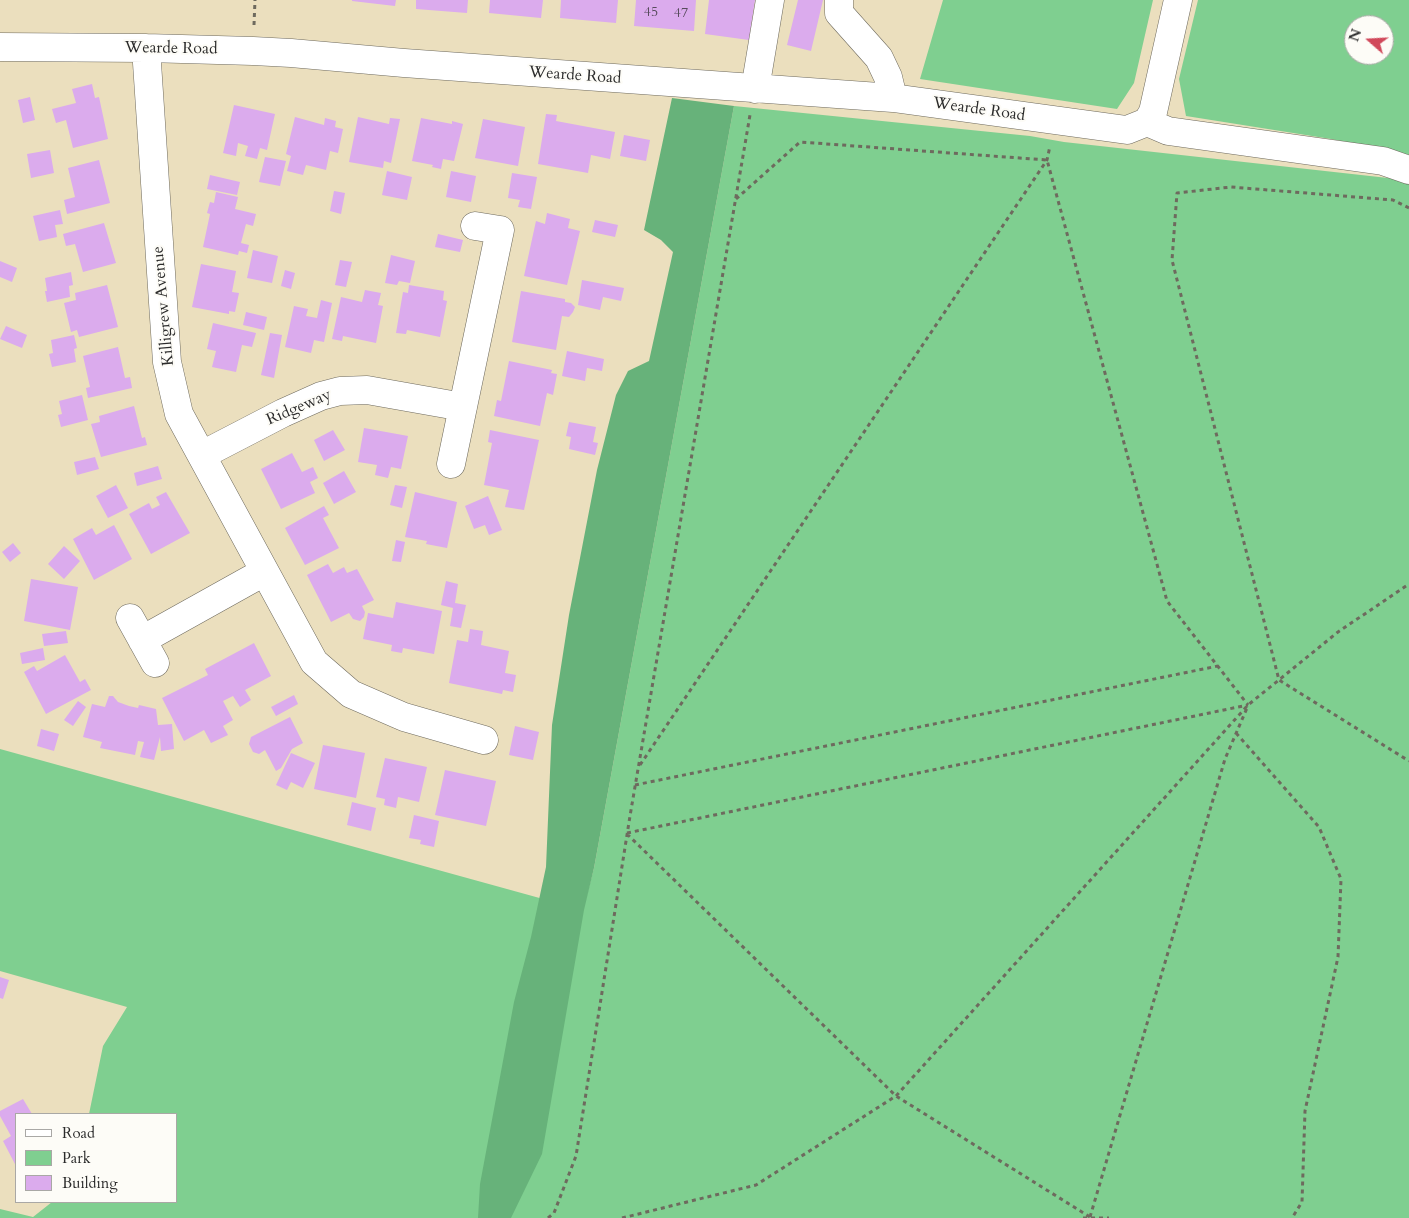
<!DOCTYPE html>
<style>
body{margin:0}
#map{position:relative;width:1409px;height:1218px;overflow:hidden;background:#ebdfbe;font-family:Cardo,serif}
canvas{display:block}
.legend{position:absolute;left:15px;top:1113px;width:162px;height:90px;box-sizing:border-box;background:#fdfcf7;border:1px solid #a9a8a5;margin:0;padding:6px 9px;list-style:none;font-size:15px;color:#2b2b2b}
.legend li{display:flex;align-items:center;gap:10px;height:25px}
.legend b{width:25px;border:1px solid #a9a8a5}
.north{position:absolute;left:1344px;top:15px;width:50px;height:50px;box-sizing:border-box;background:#fdfcf7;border:1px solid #a9a8a5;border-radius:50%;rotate:289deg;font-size:14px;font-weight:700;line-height:20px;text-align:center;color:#2b2b2b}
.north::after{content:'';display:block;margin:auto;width:18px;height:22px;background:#d1495b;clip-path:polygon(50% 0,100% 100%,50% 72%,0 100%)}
</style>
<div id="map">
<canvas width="1409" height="1218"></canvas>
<ul class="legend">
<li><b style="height:6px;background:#fff"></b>Road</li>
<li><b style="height:14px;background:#7fcf90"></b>Park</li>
<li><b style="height:14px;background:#dbabed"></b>Building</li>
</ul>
<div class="north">N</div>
</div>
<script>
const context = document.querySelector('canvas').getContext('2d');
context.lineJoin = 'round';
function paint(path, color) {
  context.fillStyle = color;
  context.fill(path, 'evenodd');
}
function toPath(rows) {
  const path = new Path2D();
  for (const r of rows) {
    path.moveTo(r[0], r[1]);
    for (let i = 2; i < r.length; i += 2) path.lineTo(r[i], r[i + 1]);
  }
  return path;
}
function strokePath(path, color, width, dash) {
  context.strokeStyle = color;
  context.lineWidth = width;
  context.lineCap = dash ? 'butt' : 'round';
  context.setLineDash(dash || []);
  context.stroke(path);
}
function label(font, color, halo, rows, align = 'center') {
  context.font = font + ' Cardo,serif';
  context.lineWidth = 4;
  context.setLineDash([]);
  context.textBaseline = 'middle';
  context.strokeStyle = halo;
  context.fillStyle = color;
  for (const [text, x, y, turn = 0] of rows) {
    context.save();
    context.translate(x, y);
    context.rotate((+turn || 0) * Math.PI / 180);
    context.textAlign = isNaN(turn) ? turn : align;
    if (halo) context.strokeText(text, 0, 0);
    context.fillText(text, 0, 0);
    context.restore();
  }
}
paint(toPath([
 [943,0,1153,0,1134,83,1117,109,920,79],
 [1198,0,1409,0,1409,155,1331,139,1186,116,1179,79],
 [1354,25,1384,25,1384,55,1354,55],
 [734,106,1030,136,1064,142,1397,179,1409,184,1409,1218,0,1218,0,1209,33,1217,52,1202,176,1202,176,1114,89,1114,103,1046,127,1007,0,971,0,749,583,910,594,868]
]), '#7fcf90');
paint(toPath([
 [672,98,734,106,594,868,584,910,542,1154,511,1218,478,1218,480,1184,514,1002,531,937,546,867,552,725,569,615,597,470,616,395,628,371,649,361,673,252,661,240,644,230]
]), '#67b27a');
paint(toPath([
 [352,0,396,0,395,6,352,1],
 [416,0,468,0,467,13,416,9],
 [490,0,543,0,541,18,489,13],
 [561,0,618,0,616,23,560,18],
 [636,0,696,0,694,31,634,26],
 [709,0,755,0,749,40,705,34],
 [798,0,823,0,811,51,787,45],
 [92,84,95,98,99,97,108,139,73,148,66,120,56,123,52,109,76,103,72,89],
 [30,97,35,120,23,123,18,100],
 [234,105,275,114,267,150,260,148,257,159,245,156,248,146,238,143,236,156,223,153],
 [546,114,557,115,556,121,615,132,610,159,591,155,588,173,538,164],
 [295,117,324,125,325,118,336,121,335,127,343,129,338,153,330,151,326,170,306,165,303,175,287,171,291,156,286,154],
 [358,117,389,124,390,118,400,119,391,163,384,161,383,168,349,162],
 [421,118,452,124,452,121,463,124,454,161,443,159,441,169,432,167,433,165,412,161],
 [483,119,525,127,518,166,475,158],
 [624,135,650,140,646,161,620,156],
 [50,150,54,173,31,178,27,154],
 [265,157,286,161,280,186,259,182],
 [99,160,110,203,67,214,64,200,75,197,68,168],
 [387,171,412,177,407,200,382,195],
 [451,171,476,176,471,202,446,197],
 [512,173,537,177,531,209,518,207,520,200,508,198],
 [210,175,240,182,237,195,207,189],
 [334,191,345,193,341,214,330,211],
 [216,192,238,197,235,209,256,214,253,226,246,224,241,243,249,245,247,253,239,251,238,255,203,247,210,214,207,213,210,202,214,203],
 [60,210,63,224,55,225,57,237,39,241,33,216],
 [547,213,570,219,568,228,580,231,567,285,524,276,536,221,545,224],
 [595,220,618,225,615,237,592,232],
 [104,223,116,263,83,272,75,244,66,246,63,234],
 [438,234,463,240,460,252,435,247],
 [253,250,278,256,272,283,247,278],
 [391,255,415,261,410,283,399,281,397,285,385,283],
 [340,260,352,262,346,287,335,285],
 [0,261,17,268,12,282,0,277],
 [201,264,236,271,232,292,239,293,235,312,229,311,229,314,192,307],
 [285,270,295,273,291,289,281,286],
 [71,272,73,285,69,286,70,297,47,302,45,291,47,291,45,278],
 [582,280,624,288,621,301,603,297,600,310,578,305],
 [107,285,118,327,79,337,77,330,71,332,64,303,76,300,75,293],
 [409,285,444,291,443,300,447,301,440,337,407,330,406,334,396,333,403,292,408,293],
 [365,290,381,293,378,305,383,306,376,343,343,336,342,341,332,339,341,297,362,302],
 [521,291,565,299,565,302,571,303,575,307,573,312,569,317,562,316,556,350,512,342],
 [321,300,332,303,324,342,314,340,311,353,285,347,294,306,308,309,306,316,317,318],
 [246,312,267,317,264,330,243,325],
 [213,323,256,333,252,347,242,345,236,372,212,367,216,351,207,349],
 [6,326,27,335,22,348,0,339],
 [270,333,282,335,274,378,261,375],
 [74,335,77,348,74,349,76,362,52,367,49,354,53,353,51,340],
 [118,347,125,378,130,377,132,388,88,398,86,388,90,387,83,356],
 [567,351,604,359,602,371,587,368,585,381,562,376],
 [509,361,552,370,551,373,557,374,553,395,547,393,540,426,494,416,497,400,501,401],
 [82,395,88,420,61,427,58,415,62,414,59,401],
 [134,406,142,438,145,437,147,445,101,457,91,424,100,422,99,416],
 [569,422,596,427,593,442,598,443,595,455,569,449,571,437,566,436],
 [364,428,408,436,401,469,391,467,388,478,375,475,377,465,358,462],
 [333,430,345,450,324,461,314,440],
 [490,430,539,440,524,510,505,507,509,490,484,485,492,443,488,442],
 [292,453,302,472,313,467,318,478,310,482,315,493,281,509,261,469],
 [95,457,99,469,77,475,74,462],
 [158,466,162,479,137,486,134,473],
 [344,471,356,492,334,504,323,483],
 [116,485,128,508,108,518,96,496],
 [395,485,407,487,402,508,390,505],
 [166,492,190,533,151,554,129,514,149,503,152,509,160,505,156,497],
 [415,492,457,502,447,548,426,544,427,541,405,537],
 [488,496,502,530,489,535,485,525,474,529,465,506],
 [324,506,329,515,323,518,339,548,305,565,285,528],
 [114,525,132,559,94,580,73,539,92,528,96,535],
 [396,540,405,542,401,562,392,561],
 [13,543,21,553,10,562,2,552],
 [64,546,80,561,64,579,48,564],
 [328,564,333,573,344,567,347,573,357,569,374,600,362,606,365,612,364,617,360,621,353,619,349,613,331,622,307,575],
 [31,579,78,587,70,630,24,621],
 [446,581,458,584,455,603,466,605,461,628,450,626,453,608,441,605],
 [396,602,442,611,434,654,403,648,402,653,391,651,392,645,363,639,368,613,393,618],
 [470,629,483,631,481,645,509,651,505,673,516,675,513,692,503,690,502,694,449,683,457,640,468,642],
 [66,631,68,643,44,646,42,634],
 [254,643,271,676,245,690,251,700,240,707,233,696,223,701,233,720,223,726,228,735,211,743,204,730,184,741,162,698,208,675,205,669],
 [43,648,45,660,22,664,20,653],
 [65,655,80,682,85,679,91,690,46,714,24,672,34,666,37,671],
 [294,695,298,704,276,716,271,707],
 [109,696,113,696,118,702,129,706,138,708,139,705,156,709,158,725,172,724,174,749,161,751,160,737,154,760,140,757,144,742,138,741,135,755,100,748,102,742,83,737,92,704,105,707],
 [78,701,86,707,73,726,64,720],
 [290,717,303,743,292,749,281,768,276,771,265,750,259,754,253,752,249,744,251,737],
 [515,726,539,732,533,760,509,755],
 [41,729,59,734,54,751,37,746],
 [323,745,365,753,356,798,314,789],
 [291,753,315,763,303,788,291,782,287,790,276,785],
 [385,758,427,767,419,802,398,797,396,808,384,805,385,799,376,797],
 [445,770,496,781,486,826,435,815],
 [352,802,376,808,371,831,347,825],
 [414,815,439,821,434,847,420,844,421,840,409,838],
 [0,977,9,980,3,999,0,998],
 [23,1099,32,1114,16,1114,16,1166,3,1141,11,1136,0,1116,0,1111]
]), '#dbabed');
const minor = toPath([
 [839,0,839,13,879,58,888,77,893,98],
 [0,47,146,48,253,51,291,53,404,63,893,98,1127,130,1147,122,1153,112,1178,0],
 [146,48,167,362,179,414,314,662,351,694,404,717,484,740],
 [755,89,770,0],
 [1147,122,1168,131,1383,161,1409,170],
 [202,455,283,413,321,396,340,391,367,390,463,407],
 [451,464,500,230,475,226],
 [130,618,155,663],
 [142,640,264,572]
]);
strokePath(minor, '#6e6a5e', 29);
strokePath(toPath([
 [254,25,255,0],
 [736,199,800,142,1047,160,1167,601,1248,705],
 [1409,208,1393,200,1231,187,1177,193,1172,260,1279,680,1409,761],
 [1236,733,1319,827,1341,879,1338,957,1305,1111,1302,1202,1292,1218],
 [640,765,1047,160,1050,146],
 [635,785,1218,666],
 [627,833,1248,705],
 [627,834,896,1096,1090,1217],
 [1090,1217,1225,759,1247,708],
 [548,1218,554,1213,576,1156,630,816,750,115],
 [622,1218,756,1185,896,1096,1248,705,1338,632,1409,584],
 [1083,1218,1109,1218]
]), '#6e6a5e', 3, [4, 4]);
strokePath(minor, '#fff', 28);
label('14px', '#574b5c', null, [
 ["45",651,13],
 ["47",681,14]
]);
label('16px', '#2b2b2b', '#fdfcf7', [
 ["Wearde Road",171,49,1],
 ["Wearde Road",575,76,4],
 ["Wearde Road",979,110,8],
 ["Killigrew Avenue",164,306,-95],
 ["Ridgeway",299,408,-23]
]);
</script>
